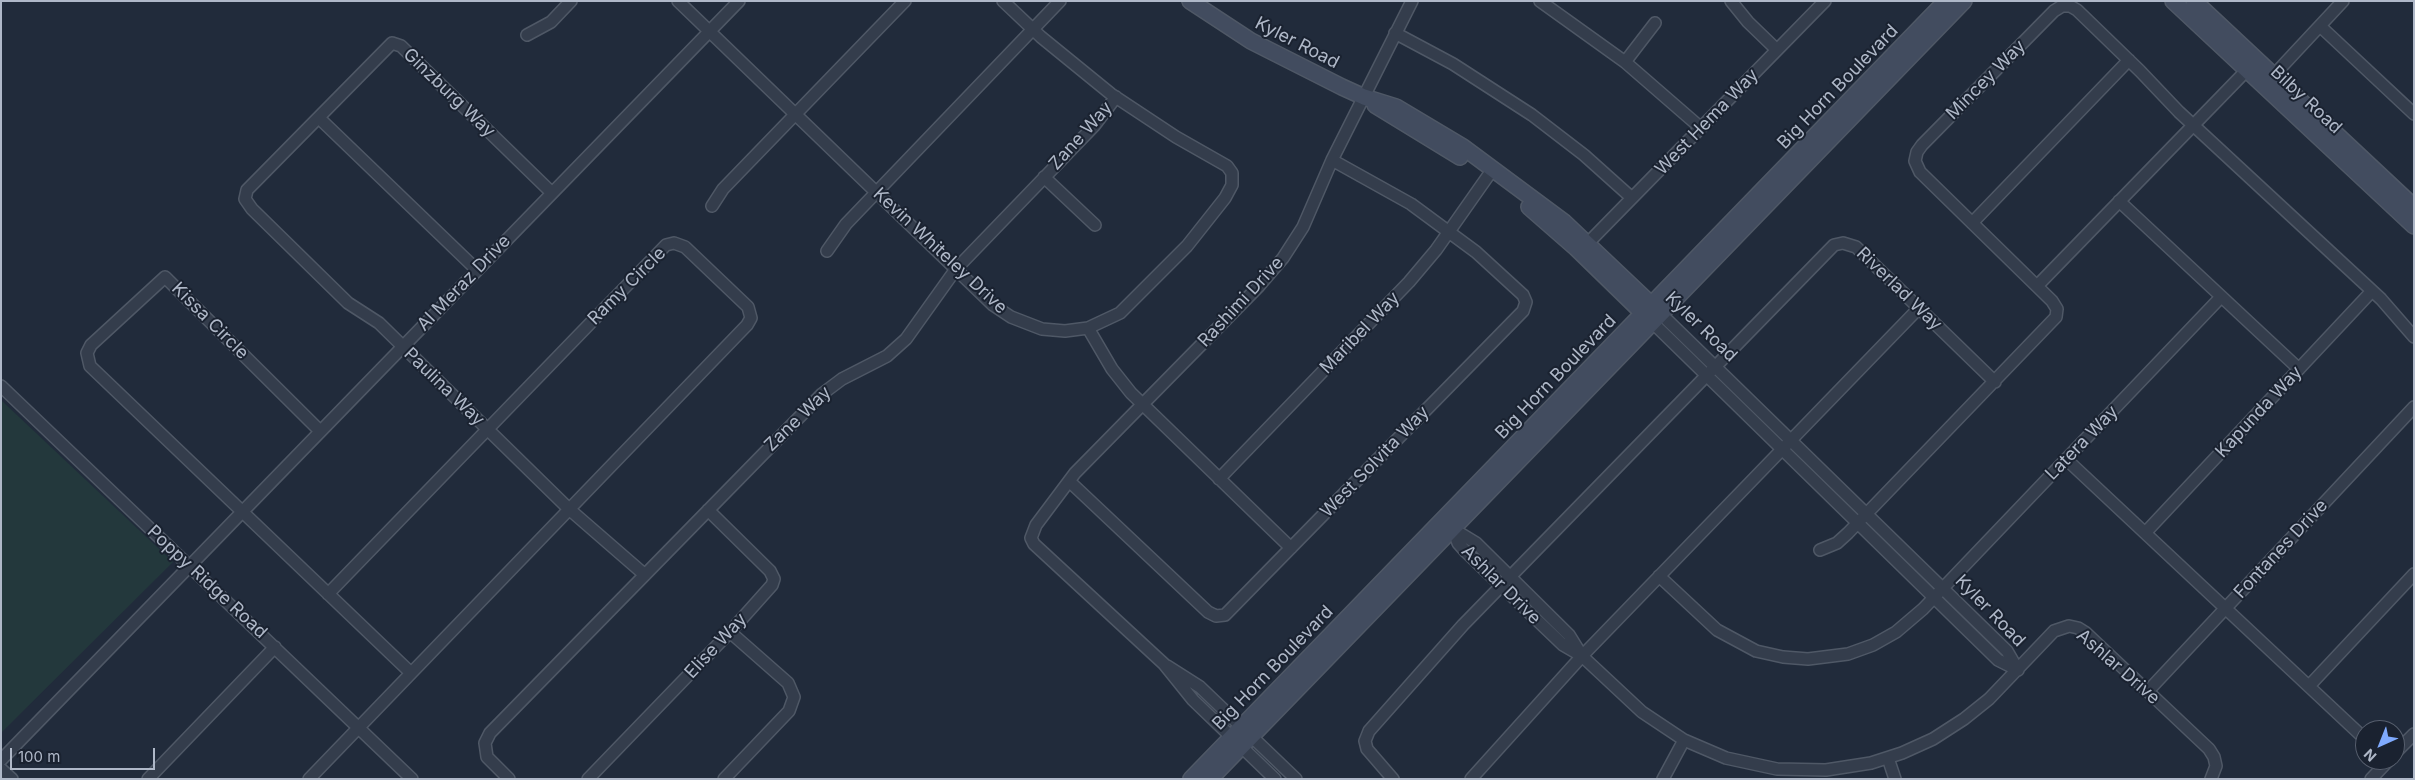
<!DOCTYPE html>
<style>
body{margin:0}
#map{position:relative;width:2415px;height:780px;overflow:hidden;background:#212b3b;font-family:Inter,sans-serif}
canvas{display:block}
.frame{position:absolute;inset:0;border:2px solid #afb8c8;pointer-events:none}
.north{position:absolute;left:2355px;top:720px;width:50px;height:50px;box-sizing:border-box;background:#1a2230;border:1px solid #565e6d;border-radius:50%;rotate:224deg;font-size:14px;font-weight:700;line-height:20px;text-align:center;color:#afb8c8}
.north::after{content:'';display:block;margin:auto;width:18px;height:22px;background:#7faafd;clip-path:polygon(50% 0,100% 100%,50% 72%,0 100%)}
.scale{position:absolute;left:10px;top:748px;width:145px;height:22px;box-sizing:border-box;border:2px solid #afb8c8;border-top:0;padding-left:6px;font-size:15px;line-height:18px;white-space:nowrap;color:#afb8c8;-webkit-text-stroke:4px #1a2230;paint-order:stroke}
</style>
<div id="map">
<canvas width="2415" height="780"></canvas>
<div class="frame"></div>
<div class="north">N</div>
<div class="scale">100 m</div>
</div>
<script>
const context = document.querySelector('canvas').getContext('2d');
context.lineJoin = 'round';
function paint(path, color) {
  context.fillStyle = color;
  context.fill(path, 'evenodd');
}
function toPath(rows) {
  const path = new Path2D();
  for (const r of rows) {
    path.moveTo(r[0], r[1]);
    for (let i = 2; i < r.length; i += 2) path.lineTo(r[i], r[i + 1]);
  }
  return path;
}
function strokePath(path, color, width, dash) {
  context.strokeStyle = color;
  context.lineWidth = width;
  context.lineCap = dash ? 'butt' : 'round';
  context.setLineDash(dash || []);
  context.stroke(path);
}
function label(font, color, halo, rows, align = 'center') {
  context.font = font + ' Inter,sans-serif';
  context.lineWidth = 4;
  context.setLineDash([]);
  context.textBaseline = 'middle';
  context.strokeStyle = halo;
  context.fillStyle = color;
  for (const [text, x, y, turn = 0] of rows) {
    context.save();
    context.translate(x, y);
    context.rotate((+turn || 0) * Math.PI / 180);
    context.textAlign = isNaN(turn) ? turn : align;
    if (halo) context.strokeText(text, 0, 0);
    context.fillText(text, 0, 0);
    context.restore();
  }
}
paint(toPath([
 [1,400,173,562,1,733]
]), '#23383c');
const street = toPath([
 [678,1,993,305,1011,317,1042,329,1065,331,1088,328,1120,313,1187,246,1225,198,1232,185,1232,173,1227,166,1176,137,1111,94,1041,37,1003,1],
 [1540,1,1625,62,1701,128],
 [1731,1,1748,22,1777,50],
 [2320,26,2414,114],
 [1395,33,1453,64,1532,115,1584,155,1632,198],
 [527,35,551,22,571,1],
 [1625,62,1655,23],
 [2273,76,2343,1],
 [319,118,477,270],
 [1044,177,1095,225],
 [552,193,401,46,392,43,247,190,245,199,252,209,348,303,379,323,569,509,645,575],
 [2119,201,2299,369],
 [712,206,723,189,905,1],
 [1972,223,2129,60],
 [1588,243,1825,1],
 [827,251,846,224,1060,1],
 [2037,286,2247,70],
 [1661,314,2007,651,2018,670],
 [1653,323,1998,660,2018,670],
 [1088,328,1112,369,1131,393,1291,548],
 [1,386,412,779],
 [320,431,165,277,91,345,87,353,90,366,411,673],
 [2066,459,2365,739],
 [1219,479,1409,282,1436,250,1488,176],
 [1069,481,1208,612,1216,616,1225,615,1523,311,1526,302,1523,295,1476,252,1411,204,1332,160],
 [1453,529,1476,543,1569,635,1582,656,1642,712,1684,740,1726,758,1777,769,1826,770,1871,763,1902,753,1933,739,1964,719,1989,699,2054,631,2069,626,2078,628,2086,633,2209,749,2214,757,2216,766,2211,779],
 [1453,529,1458,543,1466,552,1563,645,1582,656],
 [2145,533,2372,291],
 [1820,550,1837,543,1848,533,2056,317,2057,309,2052,301,1920,172,1915,161,1917,152,1922,145,2054,11,2062,6,2070,6,2077,10,2140,71,2179,112,2381,299,2414,337],
 [1659,576,1717,630,1756,651,1783,657,1808,659,1848,654,1873,645,1896,632,1923,609,2221,297],
 [1167,666,1200,687,1296,779],
 [2309,686,2414,574],
 [2148,691,2414,407],
 [2395,753,2414,734],
 [1888,758,1895,779],
 [1,760,739,1],
 [1,769,12,779],
 [148,779,275,647],
 [309,779,747,325,751,318,748,307,685,247,674,243,666,245,328,594],
 [509,779,487,757,485,743,490,733,822,394,842,379,887,356,906,339,956,269,1094,126,1116,97],
 [588,779,730,632,772,585,774,579,770,571,708,510],
 [724,779,789,711,794,697,788,683,730,632],
 [1275,779,1193,700,1164,664,1034,544,1031,538,1036,525,1075,473,1259,286,1283,258,1303,227,1332,160,1412,1],
 [1393,779,1367,749,1365,741,1369,731,1463,625,1834,245,1843,243,1856,247,1995,382],
 [1471,779,1582,656,1919,308],
 [1663,779,1684,740],
 [2371,779,2389,760]
]);
const secondary = toPath([
 [1190,1,1251,41,1342,87,1364,97,1396,107,1463,147,1564,222,1658,311],
 [2173,1,2414,226],
 [2194,1,2414,207],
 [1375,105,1460,157],
 [1529,207,1576,248,1651,321],
 [1191,779,1946,1],
 [1210,779,1964,1]
]);
strokePath(street, '#4f5866', 14);
strokePath(secondary, '#4f5866', 18);
strokePath(street, '#343d4c', 11);
strokePath(secondary, '#424c5f', 15);
label('18px', '#afb8c8', '#1a2230', [
 ["Kyler Road",1297,43,27],
 ["Mincey Way",1986,80,-45],
 ["Big Horn Boulevard",1838,87,-46],
 ["Ginzburg Way",449,93,44],
 ["Bilby Road",2306,100,43],
 ["West Hema Way",1707,122,-46],
 ["Zane Way",1081,136,-48],
 ["Kevin Whiteley Drive",940,251,43],
 ["Al Meraz Drive",464,283,-46],
 ["Ramy Circle",627,286,-45],
 ["Riverlad Way",1899,289,44],
 ["Rashimi Drive",1241,302,-47],
 ["Kissa Circle",210,321,45],
 ["Kyler Road",1701,327,44],
 ["Maribel Way",1360,333,-46],
 ["Big Horn Boulevard",1556,377,-46],
 ["Paulina Way",444,387,44],
 ["Kapunda Way",2259,412,-47],
 ["Zane Way",798,419,-44],
 ["Latera Way",2082,443,-46],
 ["West Solvita Way",1375,462,-46],
 ["Fontanes Drive",2281,549,-47],
 ["Poppy Ridge Road",207,582,43],
 ["Ashlar Drive",1501,585,45],
 ["Kyler Road",1990,611,46],
 ["Elise Way",716,646,-47],
 ["Ashlar Drive",2118,667,41],
 ["Big Horn Boulevard",1273,668,-46]
]);
</script>
